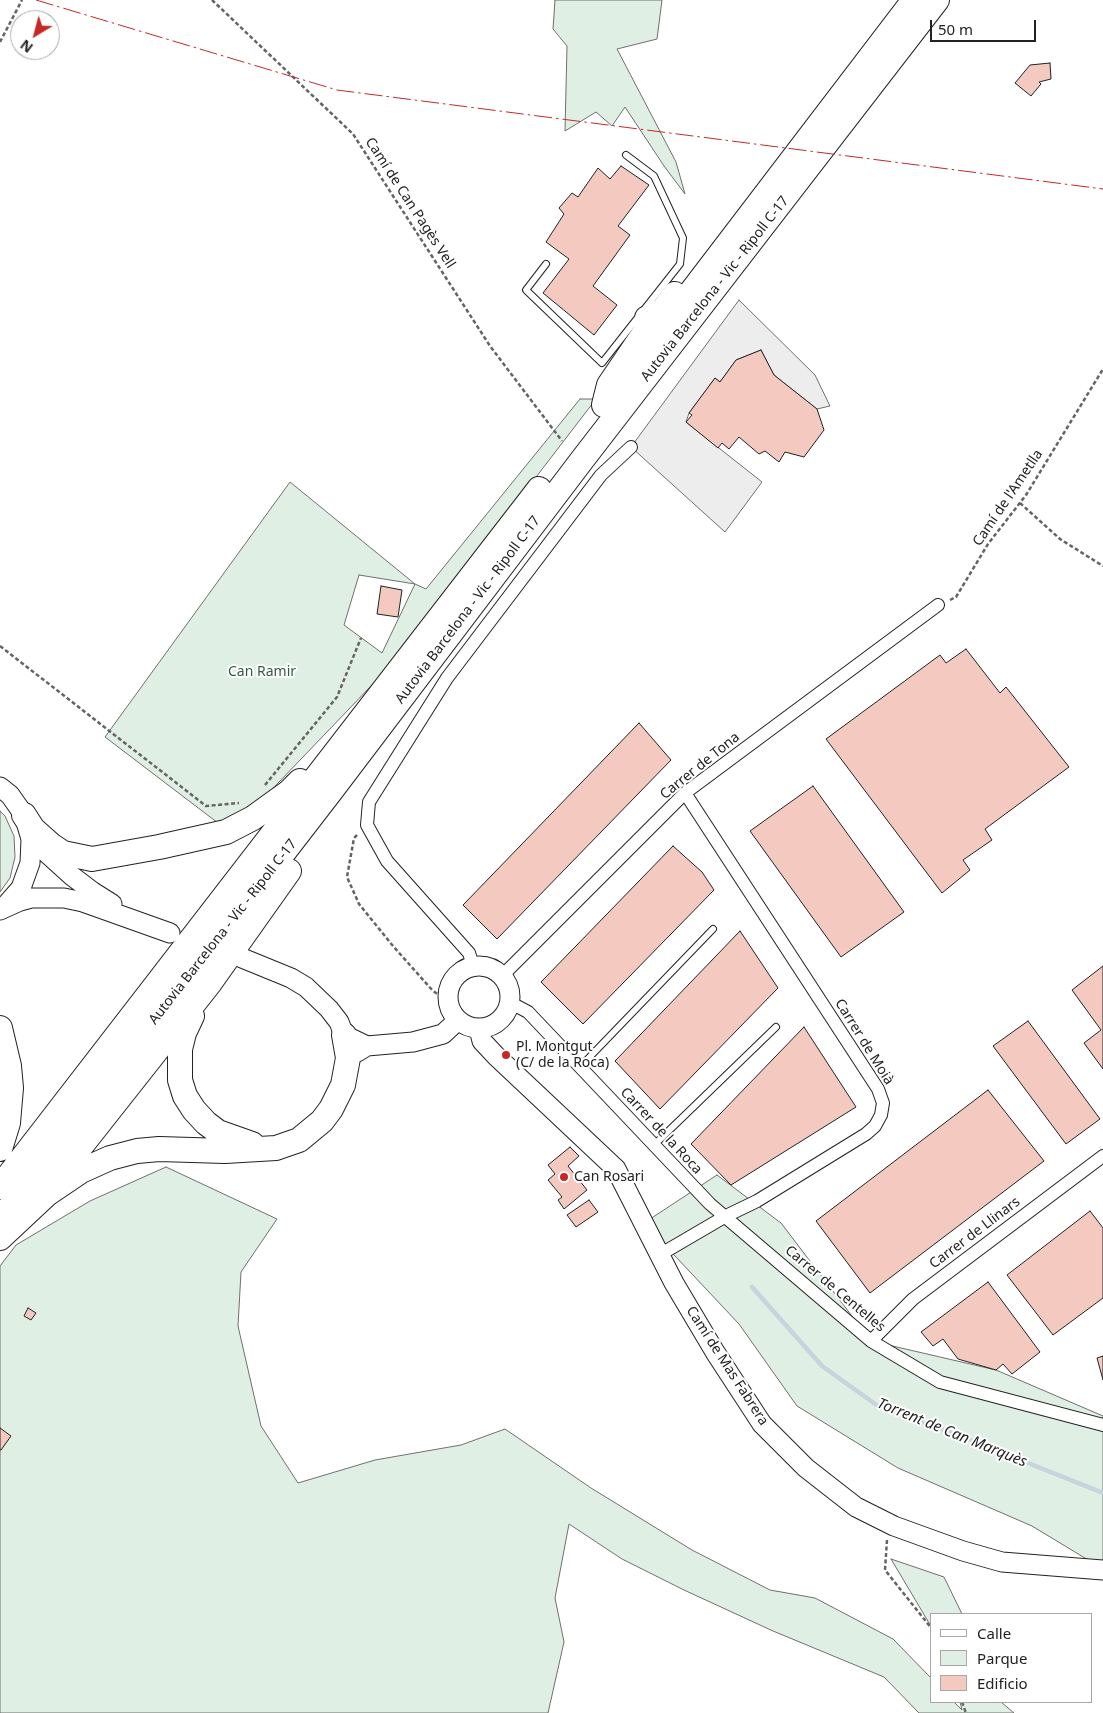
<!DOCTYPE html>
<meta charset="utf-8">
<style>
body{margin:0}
#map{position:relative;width:1103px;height:1713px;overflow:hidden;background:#fff;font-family:"Noto Sans",sans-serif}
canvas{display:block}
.legend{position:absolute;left:930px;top:1613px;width:162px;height:90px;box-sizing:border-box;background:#fff;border:1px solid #a7a7a7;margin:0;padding:6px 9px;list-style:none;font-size:15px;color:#222}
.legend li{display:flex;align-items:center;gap:10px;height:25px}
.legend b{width:25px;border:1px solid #a7a7a7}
.north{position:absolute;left:10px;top:10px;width:50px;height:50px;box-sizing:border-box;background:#fff;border:1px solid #a7a7a7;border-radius:50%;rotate:217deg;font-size:14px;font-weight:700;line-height:20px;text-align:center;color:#222}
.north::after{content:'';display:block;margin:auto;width:18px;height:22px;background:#c62828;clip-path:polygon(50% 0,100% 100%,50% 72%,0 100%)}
.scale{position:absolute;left:930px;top:20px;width:106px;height:22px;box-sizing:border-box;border:2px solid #222;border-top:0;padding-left:6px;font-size:15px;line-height:18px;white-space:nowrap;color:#222;-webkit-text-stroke:4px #fff;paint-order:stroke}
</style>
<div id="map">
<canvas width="1103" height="1713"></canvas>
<ul class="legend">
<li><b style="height:6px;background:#fff"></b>Calle</li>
<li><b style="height:14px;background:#e0efe3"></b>Parque</li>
<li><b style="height:14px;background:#f3c9c0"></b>Edificio</li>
</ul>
<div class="north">N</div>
<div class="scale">50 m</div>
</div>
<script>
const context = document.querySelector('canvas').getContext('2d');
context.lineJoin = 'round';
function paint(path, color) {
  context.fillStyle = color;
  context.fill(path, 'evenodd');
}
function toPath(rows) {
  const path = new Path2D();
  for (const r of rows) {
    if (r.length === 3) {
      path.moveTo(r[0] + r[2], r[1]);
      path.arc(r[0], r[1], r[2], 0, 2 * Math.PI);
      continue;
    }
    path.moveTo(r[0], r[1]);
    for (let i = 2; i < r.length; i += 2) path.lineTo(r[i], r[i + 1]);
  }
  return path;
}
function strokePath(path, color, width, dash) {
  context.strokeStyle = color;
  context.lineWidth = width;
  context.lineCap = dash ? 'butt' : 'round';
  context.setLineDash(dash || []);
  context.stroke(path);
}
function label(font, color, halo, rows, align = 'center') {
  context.font = font + ' "Noto Sans",sans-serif';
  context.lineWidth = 4;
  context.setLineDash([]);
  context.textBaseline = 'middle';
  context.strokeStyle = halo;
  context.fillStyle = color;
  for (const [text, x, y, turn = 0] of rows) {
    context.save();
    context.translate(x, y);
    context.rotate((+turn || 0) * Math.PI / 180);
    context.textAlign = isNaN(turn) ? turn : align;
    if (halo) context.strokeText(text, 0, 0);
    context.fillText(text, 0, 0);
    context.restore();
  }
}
const green = toPath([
 [555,0,662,0,657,39,617,49,676,162,685,194,664,166,625,107,612,126,596,112,565,131,567,46,553,29,555,0],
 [580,399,596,399,394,662,257,805,218,823,105,737,290,482,415,584,426,589,580,399],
 [359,575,415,584,382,653,344,625,359,575],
 [0,811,5,816,14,836,15,857,10,878,0,892,0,811],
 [166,1167,277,1219,241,1272,238,1326,261,1426,298,1483,375,1460,461,1445,505,1429,591,1488,692,1550,770,1590,815,1598,893,1639,932,1679,932,1702,954,1702,962,1710,960,1702,1001,1702,1014,1713,919,1713,884,1677,773,1631,684,1590,622,1559,569,1524,555,1598,564,1642,548,1713,0,1713,0,1266,16,1245,90,1201,166,1167],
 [717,1175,781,1223,871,1341,996,1370,1103,1416,1103,1569,1032,1526,898,1468,797,1406,739,1324,644,1223,717,1175],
 [891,1559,944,1577,962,1614,932,1614,932,1628,891,1559]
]);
paint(green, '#e0efe3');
strokePath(green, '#6f6f6f', 1);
const parking = toPath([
 [739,300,815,375,830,406,817,409,774,375,761,350,736,360,720,382,715,378,689,413,686,422,762,482,725,532,631,447,739,300]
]);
paint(parking, '#ededed');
strokePath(parking, '#6f6f6f', 1);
strokePath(toPath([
 [752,1287,822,1366,878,1406,968,1439,1103,1493]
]), '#c7d3dd', 4.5);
const building = toPath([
 [1050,63,1051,79,1039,82,1041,84,1031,96,1015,83,1030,65,1050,63],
 [621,166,649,185,618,226,630,235,593,286,617,305,594,335,543,293,569,259,546,242,564,214,559,208,572,193,578,197,598,168,610,179,621,166],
 [761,350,774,375,817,409,824,430,804,457,785,452,779,462,765,451,759,454,739,437,729,449,722,443,718,448,686,422,692,415,689,413,715,378,720,382,736,360,761,350],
 [381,586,402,590,398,617,377,614,381,586],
 [966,649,1000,693,1006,687,1069,767,985,829,992,840,963,860,970,870,942,893,826,739,940,655,946,663,966,649],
 [639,723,671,760,497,939,463,905,639,723],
 [813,786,904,912,841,957,750,831,813,786],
 [673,846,702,872,714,890,583,1024,541,982,673,846],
 [740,931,778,988,660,1109,615,1061,740,931],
 [1103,966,1103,1069,1084,1043,1101,1030,1072,990,1103,966],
 [1028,1021,1100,1119,1066,1144,993,1046,1028,1021],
 [804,1027,856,1107,731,1185,691,1144,804,1027],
 [988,1090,1044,1161,870,1293,816,1221,988,1090],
 [570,1147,579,1156,568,1166,587,1190,564,1209,558,1200,562,1197,548,1180,555,1174,548,1165,570,1147],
 [589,1200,598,1212,576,1227,567,1215,589,1200],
 [1090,1211,1103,1228,1103,1298,1053,1335,1007,1275,1090,1211],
 [988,1282,1040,1352,1012,1374,1003,1364,996,1370,958,1359,943,1339,933,1346,921,1332,988,1282],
 [28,1308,36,1313,31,1320,24,1316,28,1308],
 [1103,1356,1103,1380,1097,1358,1103,1356],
 [0,1428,11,1436,1,1450,0,1450,0,1428]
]);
paint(building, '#f3c9c0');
strokePath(building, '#222', 1);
const lane = toPath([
 [546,264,526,290,602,363,680,264,683,238,654,176,626,155],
 [580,1067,713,929],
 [654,1145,776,1027]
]);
const street = toPath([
 [473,965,469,953,387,861,367,825,369,802,447,678,601,475,631,447],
 [503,975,685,793,938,605],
 [511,1003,528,1012,710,1204,871,1341,940,1382,1103,1425],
 [661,1254,726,1216,757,1201,866,1134,875,1126,881,1115,883,1103,878,1089,685,793],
 [871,1341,913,1299,1103,1156]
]);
const secondary = toPath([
 [0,787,10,795,24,815,31,839,30,863,21,888,6,905],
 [40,847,72,876,93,892,112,904],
 [0,910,20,901,31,898,64,898,83,902,170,933],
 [242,958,291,978,306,987,329,1009,339,1022,344,1035,367,1046],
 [479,997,31],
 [479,1029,482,1041,496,1056,616,1169,674,1283,715,1352,762,1424,806,1468,856,1507,894,1526,963,1551,1002,1562,1103,1570],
 [357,1052,367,1046,413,1042,443,1034,457,1021]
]);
const highway = toPath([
 [618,388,914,0],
 [604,405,609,385,645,332,647,318,662,311,675,294],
 [24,815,33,829,51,845,63,853,92,859,159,847,226,832,253,818,289,792,300,781],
 [192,1016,184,1033,180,1049,180,1080,185,1096,194,1110,206,1123,218,1132,252,1144],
 [0,1028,9,1066,11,1088,8,1123,0,1149],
 [0,1187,539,489],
 [47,1194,74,1155,209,984,289,871],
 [0,1220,331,791,582,460,937,0],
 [0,1238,47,1194,81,1171,110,1158,137,1151,159,1149,225,1151,276,1148,299,1140,322,1121,331,1109,343,1085,348,1058,344,1035]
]);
strokePath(lane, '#222', 8);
strokePath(street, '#222', 14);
strokePath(secondary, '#222', 21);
strokePath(highway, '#222', 26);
strokePath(toPath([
 [212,0,353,134,490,346,562,441],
 [0,42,22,0],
 [1020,503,1060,539,1103,566],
 [950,600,956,597,988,544,1026,495,1103,369],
 [0,646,206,806,239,803],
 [265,785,337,697,361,638],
 [357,835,354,838,347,877,359,904,393,946,433,991,447,1000],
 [887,1540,885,1570,932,1629],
 [962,1702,966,1713]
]), '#646464', 2.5, [4, 2.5]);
strokePath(lane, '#fff', 6);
strokePath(street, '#fff', 12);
strokePath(secondary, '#fff', 19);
strokePath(highway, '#fff', 24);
strokePath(toPath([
 [36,0,337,90,1103,189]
]), '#c62828', 1, [18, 4, 2.5, 4]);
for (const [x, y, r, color] of [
 [506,1055,5,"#c62828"],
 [564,1177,5,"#c62828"]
]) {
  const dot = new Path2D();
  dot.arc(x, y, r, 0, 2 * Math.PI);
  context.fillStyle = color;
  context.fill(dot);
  strokePath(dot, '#fff', 2);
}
label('14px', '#222', '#fff', [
 ["Camí de Can Pagès Vell",410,203,57],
 ["Autovia Barcelona - Vic - Ripoll C-17",715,289,-52],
 ["Camí de l'Ametlla",1008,498,-56],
 ["Autovia Barcelona - Vic - Ripoll C-17",468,610,-53],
 ["Carrer de Tona",700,766,-39],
 ["Autovia Barcelona - Vic - Ripoll C-17",223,932,-52],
 ["Carrer de Moià",864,1042,58],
 ["Carrer de la Roca",661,1131,47],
 ["Carrer de Llinars",975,1233,-37],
 ["Carrer de Centelles",835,1289,40],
 ["Camí de Mas Fabrera",727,1366,57]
]);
label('14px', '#2f5e38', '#fff', [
 ["Can Ramir",262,672]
]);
label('14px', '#222', '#fff', [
 ["Pl. Montgut",516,1047],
 ["(C/ de la Roca)",516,1063],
 ["Can Rosari",574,1177]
], 'left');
label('italic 15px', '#222', '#fff', [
 ["Torrent de Can Marquès",952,1433,22]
]);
</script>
